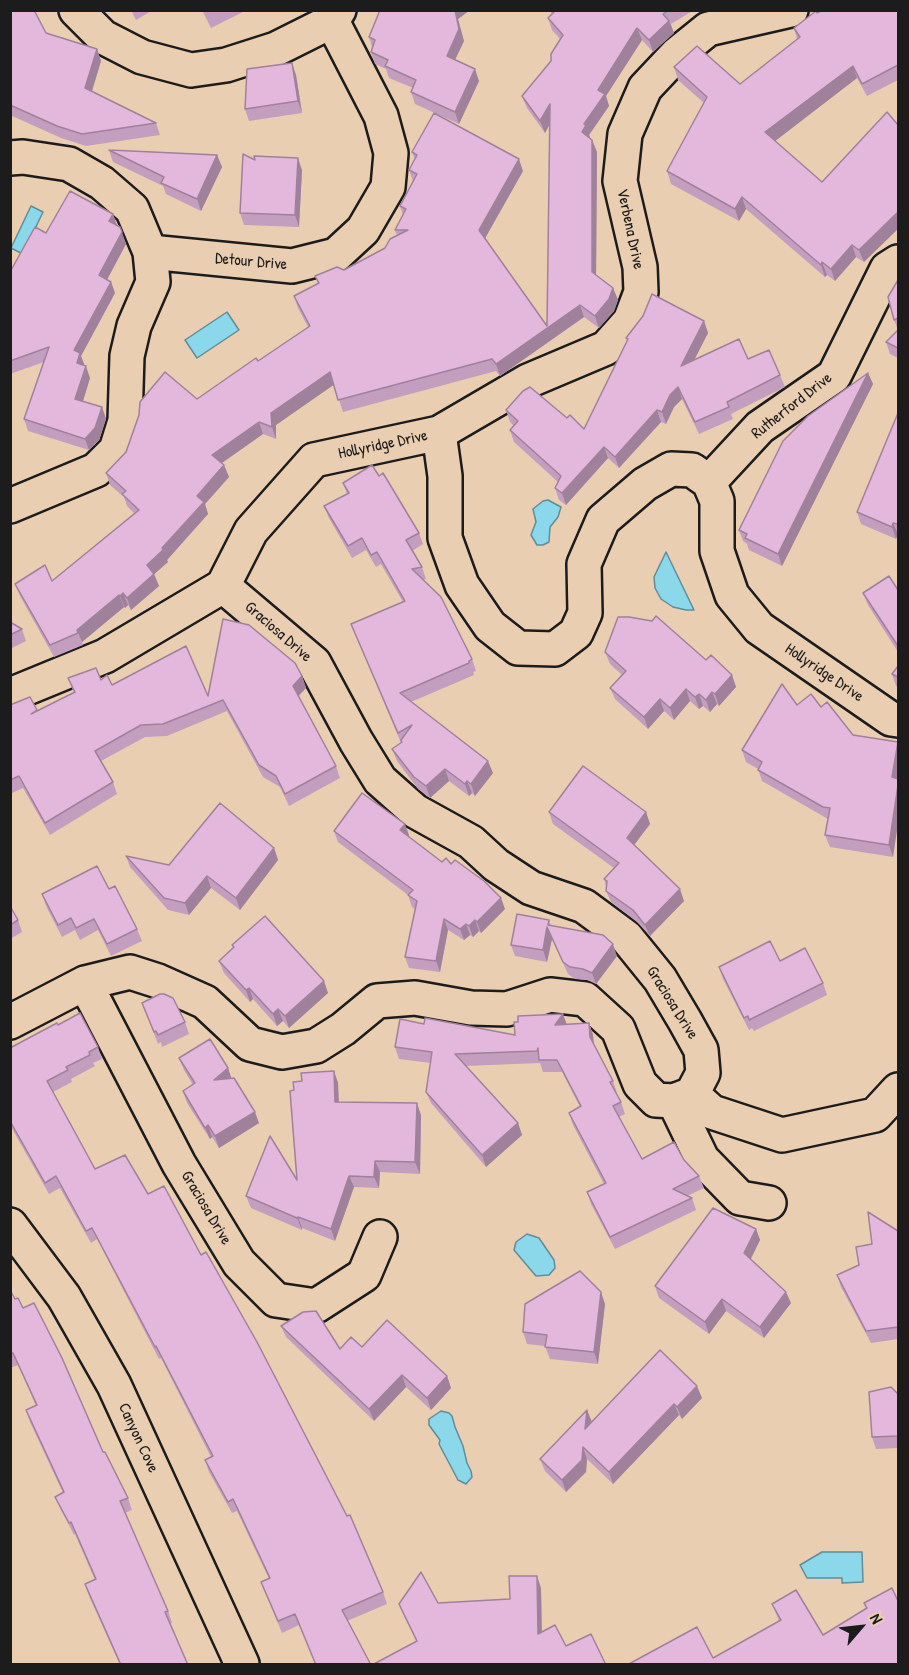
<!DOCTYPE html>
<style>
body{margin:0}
#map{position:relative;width:909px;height:1675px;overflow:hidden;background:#eaceb1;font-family:"Patrick Hand",sans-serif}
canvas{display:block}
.frame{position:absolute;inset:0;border:12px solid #1c1c1c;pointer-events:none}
.north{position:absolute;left:831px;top:1597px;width:60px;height:60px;-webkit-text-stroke:4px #eaceb1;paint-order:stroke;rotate:62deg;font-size:16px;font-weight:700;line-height:24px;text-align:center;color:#1c1c1c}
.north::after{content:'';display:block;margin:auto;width:21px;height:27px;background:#1c1c1c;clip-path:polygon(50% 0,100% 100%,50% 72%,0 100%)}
</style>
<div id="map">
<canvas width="909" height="1675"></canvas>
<div class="frame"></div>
<div class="north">N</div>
</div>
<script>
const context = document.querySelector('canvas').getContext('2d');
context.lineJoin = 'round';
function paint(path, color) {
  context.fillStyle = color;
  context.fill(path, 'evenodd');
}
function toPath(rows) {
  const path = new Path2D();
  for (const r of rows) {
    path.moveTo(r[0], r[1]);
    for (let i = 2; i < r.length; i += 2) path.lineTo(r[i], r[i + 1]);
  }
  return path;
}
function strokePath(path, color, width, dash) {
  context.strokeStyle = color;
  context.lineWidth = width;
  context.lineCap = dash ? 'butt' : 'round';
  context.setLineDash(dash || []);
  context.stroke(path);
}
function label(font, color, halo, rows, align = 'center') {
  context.font = font + ' "Patrick Hand",sans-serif';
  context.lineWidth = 5;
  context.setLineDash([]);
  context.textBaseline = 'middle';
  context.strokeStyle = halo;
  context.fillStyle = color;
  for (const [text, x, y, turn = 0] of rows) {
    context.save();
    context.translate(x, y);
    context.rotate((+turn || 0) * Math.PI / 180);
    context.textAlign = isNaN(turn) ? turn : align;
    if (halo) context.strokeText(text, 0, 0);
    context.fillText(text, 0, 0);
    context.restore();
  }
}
const water = toPath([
 [31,206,43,212,23,254,11,248,31,206],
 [227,312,239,330,197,358,185,340,227,312],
 [548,500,561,507,558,517,550,527,549,542,543,545,537,545,531,535,536,522,533,509,543,501,548,500],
 [666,552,694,610,686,610,673,607,661,599,655,588,654,577,666,552],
 [527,1234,539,1238,554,1260,555,1268,549,1275,536,1276,514,1250,516,1242,527,1234],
 [441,1411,449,1413,452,1416,455,1427,463,1446,467,1463,471,1471,472,1477,466,1484,458,1480,439,1444,440,1440,429,1425,429,1419,441,1411],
 [822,1552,862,1552,863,1582,842,1583,842,1578,807,1578,800,1565,822,1552]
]);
paint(water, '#8bd8ea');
strokePath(water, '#5f8d98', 1.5);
const minor = toPath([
 [76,10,103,37,142,57,191,70,226,65,276,49,332,21,339,10],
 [10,158,23,157,69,164,102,183,132,209,150,252,153,282,134,326,127,356,125,421,116,450,96,470,10,506],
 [150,252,292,266,336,255,363,230,388,187,391,153,381,116,332,21],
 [439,433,445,476,445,538,462,585,490,626,518,648,555,649,576,633,585,613,584,564,603,520,645,484,671,469,692,470,709,482,717,501,717,551,732,595,759,628,891,719,898,720],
 [709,482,760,427,834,376,887,269,898,262],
 [10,695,105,656,223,586,251,531,314,460,439,433,528,381,606,348,630,321,641,292,640,267,620,181,625,134,645,88,677,54,708,29,791,10],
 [85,983,179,1164,239,1263,276,1300,316,1306,364,1275,380,1237],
 [10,1022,85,983,130,972,158,981,205,1002,250,1044,282,1052,316,1046,343,1029,377,1001,415,998,471,1008,507,1009,550,995,585,999,618,1029,640,1084,656,1100,674,1101,692,1094,703,1073,701,1050,685,1021,660,979,626,937,584,906,531,888,496,865,471,842,415,811,380,780,356,741,314,663,223,586],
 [692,1094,712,1112,782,1135,875,1115,898,1090],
 [674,1101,702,1159,740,1198,769,1203],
 [10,1225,64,1297,114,1385,242,1664]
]);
strokePath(minor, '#1c1c1c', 38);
strokePath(minor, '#eaceb1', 33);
paint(toPath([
 [10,10,46,33,97,49,101,61,92,92,156,123,160,135,86,146,61,138,10,115],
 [131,10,153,10,136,20],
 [202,10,247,10,211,28],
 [380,10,470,10,458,19,464,41,455,60,479,81,459,124,415,104,411,92,413,88,389,78,386,69,375,64,371,52,372,47,369,37],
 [549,10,694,10,671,24,674,33,653,52,642,40,606,96,609,106,589,135,590,138,592,140,597,152,596,275,613,288,618,300,614,311,599,328,584,317,500,376,496,371,343,412,334,384,276,425,276,439,263,434,222,463,224,465,229,477,205,504,208,514,167,560,168,562,154,574,159,586,131,610,128,605,125,608,124,607,82,642,83,645,54,657,20,596,15,584,52,581,134,513,127,506,124,497,110,485,106,473,197,399,258,361,308,327,298,308,294,296,318,284,315,276,344,270,385,248,397,235,395,230,403,215,400,206,413,181,409,170,415,160,412,152,523,171,485,238,547,326,550,124,545,133,527,108,522,96,551,61,560,39,552,30,548,18,552,14],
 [898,10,898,80,867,96,857,78,775,141,822,182,887,112,864,262,856,257,835,281,827,275,825,277,746,209,739,221,671,184,667,171,704,103,678,80,674,67,740,84,797,39,794,28,817,13],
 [296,75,302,113,249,121,245,109],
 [109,150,217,155,222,167,201,211,166,194,163,186,113,162],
 [255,160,302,170,299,227,244,225,240,213],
 [113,214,117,225,126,244,107,280,111,282,115,293,81,356,84,364,84,366,90,378,83,401,102,407,106,419,99,440,89,450,28,431,24,419,44,362,10,374,10,272,46,233],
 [898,280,898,358,890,354,886,342,898,330,894,320],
 [704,321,708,333,694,360,748,359,780,375,785,387,731,414,733,419,699,434,682,399,674,407,666,424,661,422,619,468,608,458,566,505,559,500,555,488,558,482,514,442,510,430,514,426,510,422,506,410,567,418,584,429,627,341,626,338],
 [868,373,873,384,782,566,749,550,747,544,743,541,739,530],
 [898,413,898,535,898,534,896,539,861,524,857,512],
 [379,476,419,533,423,544,412,551,422,567,426,579,423,580,472,659,476,671,473,672,474,675,411,702,493,773,475,796,472,793,469,796,449,781,430,798,418,789,397,761,392,749,401,743,351,624,403,602,381,564,376,567,366,550,352,558,329,518,324,506,347,494,343,483],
 [898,590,898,652,868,605,863,593],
 [10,622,22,629,26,641,10,649],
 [605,652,706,660,732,675,736,687,719,706,717,704,710,712,703,706,699,709,690,701,674,720,664,711,648,729,615,699,610,688,622,675,610,664],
 [898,666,898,687,896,686,892,674],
 [302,676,306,688,299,696,336,766,340,778,289,806,280,787,263,777,227,711,167,736,145,737,101,761,113,782,117,794,50,835,23,788,10,794,10,705,37,711,74,693,68,678,101,680,112,685,208,696],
 [797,705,821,707,853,735,898,742,898,775,893,857,830,847,825,835,828,819,762,781,758,769,746,762,742,750],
 [549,812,646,812,650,824,634,845,684,901,650,936,637,922,611,902,606,891,606,886,604,879,614,868,553,824],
 [334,831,409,835,408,836,442,862,451,864,505,909,481,933,479,931,473,937,470,935,464,940,448,930,440,972,409,968,405,957,415,909,412,907,408,895,338,842],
 [274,848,278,860,240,910,211,888,189,915,168,910,130,867,126,856,169,865],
 [109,889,137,929,142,941,111,956,98,930,80,940,75,930,62,937,46,906,42,894],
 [10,906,18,920,22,932,10,939],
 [549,920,551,926,617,956,596,984,587,980,575,979,568,974,552,939,547,962,515,956,511,945],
 [232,945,328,993,289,1028,283,1021,277,1026,253,999,250,1002,224,973,219,961,233,948],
 [780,961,823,983,827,995,754,1031,752,1028,749,1030,723,979,719,967],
 [142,1003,185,1022,189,1034,162,1047,161,1042,158,1044],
 [589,1023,593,1035,594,1045,613,1081,617,1093,616,1093,621,1102,625,1114,619,1117,642,1159,684,1160,699,1176,704,1188,687,1196,692,1198,696,1210,615,1249,591,1204,587,1192,604,1184,573,1125,569,1113,580,1107,562,1072,543,1072,540,1063,465,1066,518,1123,522,1135,486,1167,431,1103,426,1092,431,1063,399,1059,395,1047,424,1024,515,1035,567,1024],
 [58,1025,98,1047,102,1059,93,1063,95,1066,71,1079,72,1082,53,1092,95,1169,148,1194,383,1592,387,1604,347,1621,371,1665,316,1665,299,1625,282,1633,261,1582,269,1579,237,1511,232,1513,209,1472,205,1460,211,1457,161,1358,159,1359,97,1239,91,1243,60,1188,49,1194,10,1125,10,1048],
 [179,1058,228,1068,231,1078,259,1123,219,1148,212,1137,210,1139,187,1103,183,1091,193,1085,184,1070],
 [334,1071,338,1083,339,1102,421,1115,420,1174,380,1172,379,1188,354,1187,335,1241,302,1228,302,1230,251,1208,246,1196,297,1180,294,1090,302,1081],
 [756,1229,760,1240,751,1259,791,1303,764,1338,726,1311,709,1334,659,1298,655,1286],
 [898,1231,898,1339,871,1343,841,1287,837,1275,859,1265,872,1244],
 [10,1290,15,1299,23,1308,128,1498,132,1510,125,1513,168,1611,172,1623,170,1624,188,1665,120,1665,89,1596,85,1584,95,1580,75,1534,74,1535,60,1508,55,1497,63,1493,30,1422,26,1410,36,1406,18,1365,10,1368],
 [605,1304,598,1364,550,1359,545,1346,527,1344,523,1332],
 [281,1326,340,1349,362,1347,447,1376,451,1388,431,1410,406,1387,374,1421,286,1337],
 [898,1394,898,1448,876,1449,872,1437],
 [702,1398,682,1419,679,1415,613,1484,587,1459,586,1472,566,1492,545,1471,540,1459,587,1410,591,1422],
 [541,1588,542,1631,566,1646,416,1641,404,1616,399,1604,438,1603,510,1599],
 [864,1603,898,1665,713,1658,779,1621,772,1604,823,1635,866,1608]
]), '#c49ebe');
paint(toPath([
 [455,10,470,10,458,19,464,41,451,68,447,56],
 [669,21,674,33,653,52,649,40],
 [637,28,642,40,606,96,609,106,589,135,590,137,586,144,582,132,598,90],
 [97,49,101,61,89,100,85,88],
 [292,63,296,75,302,113,298,101],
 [853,66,857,78,770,145,765,132],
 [475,69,479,81,459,124,455,112],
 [550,104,554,116,545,133,540,121],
 [592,140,597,152,596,284,592,272],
 [217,155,222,167,201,211,197,199],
 [298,158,302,170,299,227,295,215],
 [519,159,523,171,483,242,479,230],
 [742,197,746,209,739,221,735,209],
 [898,212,898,229,864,262,859,250],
 [113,214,117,226,109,221],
 [122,232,126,244,103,287,99,275],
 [852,245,856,257,835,281,831,269],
 [822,262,827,275,825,277,821,265],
 [111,282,115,293,81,356,84,364,81,375,74,350],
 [613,288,618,300,614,311,599,328,595,316],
 [580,305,584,317,500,376,496,364],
 [704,321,708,333,685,378,681,366],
 [86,366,90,378,80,411,75,399],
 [330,372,335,384,276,425,276,439,272,427,271,413],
 [868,373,873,384,782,566,778,554],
 [678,387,682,399,674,407,666,424,662,412,670,395],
 [102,407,106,419,99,440,89,450,85,439],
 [657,410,661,422,619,468,615,457],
 [259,422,263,434,216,467,212,455],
 [604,447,608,458,566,505,562,493],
 [224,465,229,477,205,504,208,514,167,560,168,562,151,577,147,565,162,548,197,496],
 [893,523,898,534,896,539,892,527],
 [154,574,159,586,131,610,127,598],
 [123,593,128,605,125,608,120,596],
 [119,595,124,607,82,642,77,630],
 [732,675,736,687,719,706,715,694],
 [302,676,306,688,297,697,293,686],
 [686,689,690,701,674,720,670,708],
 [712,692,717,704,710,712,706,700],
 [699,694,703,706,699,709,695,697],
 [660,699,664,711,648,729,644,717],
 [898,742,898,775,896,789,892,777],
 [488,761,493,773,475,796,471,784],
 [445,769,449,781,430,798,426,786],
 [467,781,472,793,469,796,465,784],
 [898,785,898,824,893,857,889,845],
 [646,812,650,824,631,849,627,838],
 [405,824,409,835,405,842,400,830],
 [274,848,278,860,240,910,236,898],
 [207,876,211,888,189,915,185,903],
 [680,889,684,901,650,936,645,925],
 [501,898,505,909,481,933,477,922],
 [444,919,448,930,440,972,436,961],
 [475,920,479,931,473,937,469,926],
 [466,924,470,935,464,940,460,929],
 [547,927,552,939,547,962,543,950],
 [613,944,617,956,596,984,592,973],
 [324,981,328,993,289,1028,285,1016],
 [249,988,253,999,250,1002,246,990],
 [278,1009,283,1021,277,1026,273,1014],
 [563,1014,567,1025,555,1025],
 [589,1023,593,1035,594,1049,590,1037],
 [228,1068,232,1080,214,1080],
 [334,1071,338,1083,339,1113,335,1102],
 [417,1103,421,1115,420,1174,415,1162],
 [255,1112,259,1123,219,1148,215,1136],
 [518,1123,522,1135,486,1167,482,1155],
 [208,1125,212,1137,210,1139,205,1128],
 [375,1161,380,1172,379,1188,374,1177],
 [349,1176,354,1187,335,1241,331,1229],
 [298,1217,302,1228,302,1230,297,1218],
 [756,1229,760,1240,748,1264,744,1253],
 [601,1292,605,1304,598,1364,594,1352],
 [786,1292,791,1303,764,1338,760,1327],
 [722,1299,726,1311,709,1334,705,1322],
 [402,1375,406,1387,374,1421,369,1409],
 [447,1376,451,1388,431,1410,427,1398],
 [697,1386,702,1398,682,1419,677,1407],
 [674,1404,679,1415,613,1484,609,1472],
 [587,1410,592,1422,589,1441,585,1429],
 [583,1447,587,1459,586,1472,566,1492,562,1480],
 [537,1576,541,1588,542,1645,538,1634]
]), '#a0819b');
const building = toPath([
 [10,10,34,10,46,33,97,49,85,88,156,123,82,134,57,126,10,105,10,10],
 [380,10,455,10,459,29,447,56,475,69,455,112,411,92,416,80,385,66,388,60,371,52,375,40,369,37,380,10],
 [556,10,669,10,663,14,669,21,649,40,637,28,598,90,605,94,584,124,586,125,582,132,592,140,592,272,613,288,609,299,595,316,580,305,496,364,492,359,338,400,330,372,271,413,272,427,259,422,212,455,224,465,197,496,204,502,162,548,163,550,147,565,154,574,127,598,123,593,120,596,119,595,77,630,78,633,50,645,15,584,45,565,52,581,139,510,122,494,126,491,106,473,126,452,139,415,140,402,165,372,197,399,256,358,258,361,310,326,294,296,319,283,315,276,337,267,344,270,385,248,390,239,408,230,395,230,406,209,400,206,417,174,409,170,417,155,412,152,434,113,519,159,479,230,547,326,550,104,540,121,522,96,551,61,551,54,563,35,548,18,556,10],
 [823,10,898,10,898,65,862,84,853,66,765,132,822,182,887,112,898,125,898,212,859,250,852,245,831,269,822,262,821,265,742,197,735,209,667,171,707,97,674,67,697,46,740,84,800,37,794,28,816,11,817,13,823,10],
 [292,63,298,101,245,109,247,69,292,63],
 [109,150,217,155,197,199,161,183,164,177,109,150],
 [243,154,255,160,254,156,298,158,295,215,240,213,243,154],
 [70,191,113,214,109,221,120,227,122,232,99,275,111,282,74,350,80,353,77,363,86,366,75,399,102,407,95,428,85,439,24,419,49,347,10,361,10,272,35,227,46,233,70,191],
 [898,280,898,318,894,320,888,297,898,280],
 [652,294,704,321,681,366,739,339,748,359,769,350,780,375,727,402,729,407,695,422,678,387,670,395,662,412,657,410,615,457,604,447,562,493,555,488,561,476,510,430,518,421,506,410,523,391,530,387,567,418,570,415,584,429,628,339,626,338,643,316,652,294],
 [898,330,898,348,886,342,898,330],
 [868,373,778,554,745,538,747,534,739,530,783,441,808,416,868,373],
 [898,413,898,524,893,523,892,527,857,512,898,413],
 [372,465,379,476,383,473,419,533,406,540,422,567,412,569,441,597,472,659,469,661,469,663,400,693,488,761,471,784,467,781,465,784,445,769,426,786,414,777,392,749,402,742,401,740,412,725,398,733,351,624,405,601,377,552,371,555,362,538,348,546,324,506,349,493,343,483,372,465],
 [889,576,898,590,898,646,863,593,889,576],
 [656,616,706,660,711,655,732,675,715,694,712,692,706,700,699,694,695,697,686,689,670,708,660,699,644,717,610,688,626,671,605,652,618,617,629,617,652,621,656,616],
 [223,619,249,625,295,663,302,676,293,686,336,766,285,794,276,776,259,765,223,700,163,724,141,725,95,751,113,782,45,823,19,776,10,780,10,705,30,697,37,710,31,714,75,692,68,678,96,668,101,680,107,675,112,685,186,646,208,696,223,619],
 [10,622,22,629,10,635,10,622],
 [898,666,898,677,892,674,898,666],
 [782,684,797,705,811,694,821,707,827,702,853,735,898,742,892,777,898,779,898,785,889,845,825,835,830,808,823,807,758,770,762,762,742,750,782,684],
 [583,766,646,812,627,838,680,889,645,925,633,910,606,891,607,881,604,879,619,863,549,812,583,766],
 [362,793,405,824,400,830,442,862,446,858,451,864,455,860,484,881,501,898,477,922,475,920,469,926,466,924,460,929,444,919,436,961,405,957,417,901,408,895,413,890,334,831,362,793],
 [220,803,274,848,236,898,207,876,185,903,164,898,126,856,169,865,220,803],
 [97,866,109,889,115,886,137,929,107,944,94,919,76,928,71,918,58,925,42,894,97,866],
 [10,906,18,920,10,925,10,906],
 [517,914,549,920,548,925,603,935,613,944,592,973,583,969,570,967,563,962,547,927,543,950,511,945,517,914],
 [265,916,324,981,285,1016,278,1009,273,1014,249,988,246,990,219,961,234,947,232,945,265,916],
 [770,941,780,961,805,948,823,983,749,1020,748,1016,744,1018,719,967,770,941],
 [160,994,164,994,173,998,185,1022,158,1035,156,1031,154,1032,142,1003,160,994],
 [80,1013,98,1047,89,1052,90,1055,66,1067,68,1070,47,1081,95,1169,125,1155,148,1194,164,1186,201,1255,206,1252,257,1342,347,1516,350,1515,383,1592,342,1610,371,1665,316,1665,295,1614,278,1621,261,1582,270,1578,233,1499,228,1502,205,1460,213,1456,156,1346,155,1347,92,1228,86,1231,56,1176,45,1183,10,1121,10,1048,57,1023,58,1025,80,1013],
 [563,1014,555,1025,589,1023,590,1037,613,1081,610,1082,621,1102,613,1106,642,1159,674,1142,684,1160,699,1176,673,1189,692,1198,610,1237,587,1192,606,1183,569,1113,581,1106,557,1060,539,1060,538,1048,537,1051,455,1054,518,1123,482,1155,426,1092,432,1052,395,1047,400,1019,424,1024,425,1018,515,1035,514,1022,518,1022,518,1016,563,1014],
 [210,1039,228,1068,214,1080,234,1078,255,1112,215,1136,208,1125,205,1128,183,1091,195,1083,179,1058,210,1039],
 [334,1071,335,1102,417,1103,415,1162,375,1161,374,1177,349,1176,331,1229,298,1217,297,1218,246,1196,270,1136,297,1180,290,1091,294,1090,293,1082,302,1081,301,1073,334,1071],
 [713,1208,756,1229,744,1253,786,1292,760,1327,722,1299,705,1322,655,1286,713,1208],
 [868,1212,898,1231,898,1327,866,1331,837,1275,859,1265,856,1247,872,1244,868,1212],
 [580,1271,601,1292,594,1352,545,1347,547,1335,523,1332,525,1304,580,1271],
 [10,1290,15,1299,18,1298,23,1308,34,1303,62,1358,103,1452,105,1452,128,1498,120,1501,168,1611,165,1612,188,1665,121,1665,85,1584,96,1579,71,1522,69,1523,55,1497,64,1492,26,1410,37,1405,13,1353,10,1354,10,1290],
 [316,1311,340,1349,351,1337,362,1347,387,1320,447,1376,427,1398,402,1375,369,1409,281,1326,303,1312,316,1311],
 [660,1350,697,1386,677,1407,674,1404,609,1472,583,1447,582,1460,562,1480,540,1459,587,1410,585,1429,660,1350],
 [891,1387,898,1394,898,1436,872,1437,869,1392,891,1387],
 [421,1572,438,1603,510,1599,509,1576,537,1576,538,1634,555,1625,566,1646,591,1634,606,1665,372,1665,417,1641,399,1604,421,1572],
 [892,1588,898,1601,898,1665,627,1665,697,1627,713,1658,781,1620,772,1604,796,1590,823,1635,867,1608,864,1603,892,1588]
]);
paint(building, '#e4b8dd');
strokePath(building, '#a0819b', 1.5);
label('16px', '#1c1c1c', '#eaceb1', [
 ["Verbena Drive",630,229,78],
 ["Detour Drive",251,262,5],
 ["Rutherford Drive",792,406,-38],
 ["Hollyridge Drive",383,445,-12],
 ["Graciosa Drive",278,632,41],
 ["Hollyridge Drive",824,673,34],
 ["Graciosa Drive",672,1003,58],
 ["Graciosa Drive",206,1208,59],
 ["Canyon Cove",138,1438,65]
]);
</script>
